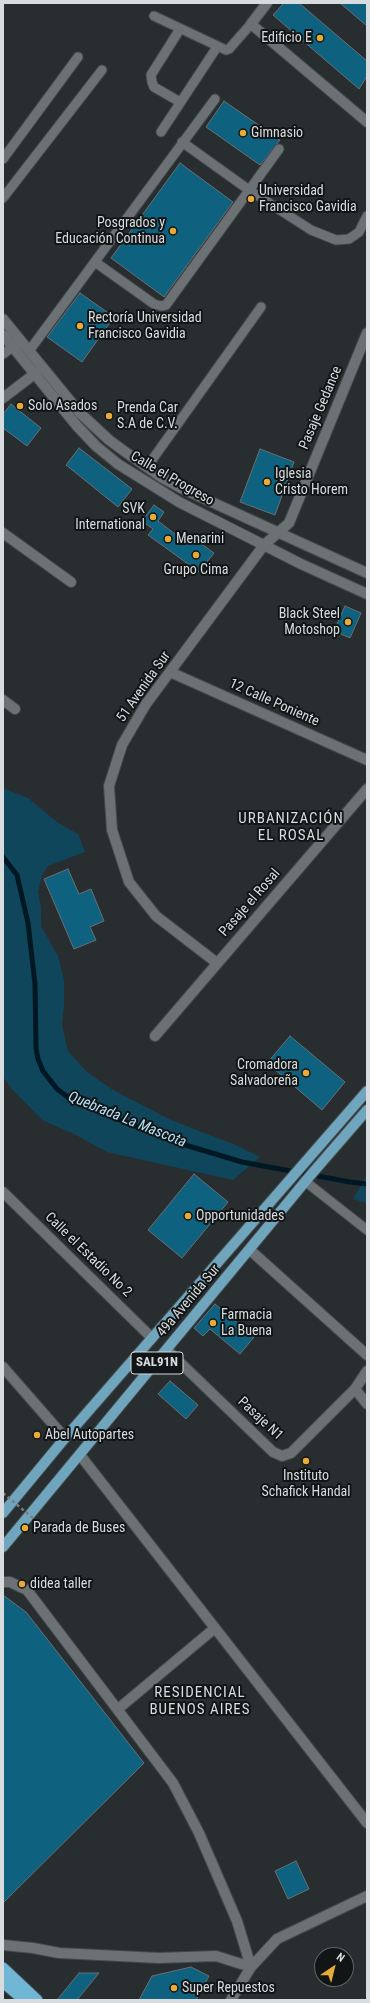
<!DOCTYPE html>
<meta charset="utf-8">
<style>
body{margin:0}
#map{position:relative;width:370px;height:2003px;overflow:hidden;background:#282d30;font-family:"Roboto Condensed",sans-serif}
canvas{display:block}
.frame{position:absolute;inset:0;border:4px solid #d8dcde;pointer-events:none}
.north{position:absolute;left:314px;top:1947px;width:40px;height:40px;box-sizing:border-box;background:#121516;border:1px solid #616566;border-radius:50%;rotate:35deg;font-size:11px;font-weight:700;line-height:16px;text-align:center;color:#d8dcde}
.north::after{content:'';display:block;margin:auto;width:14px;height:18px;background:#e9ab37;clip-path:polygon(50% 0,100% 100%,50% 72%,0 100%)}
</style>
<div id="map">
<canvas width="370" height="2003"></canvas>
<div class="frame"></div>
<div class="north">N</div>
</div>
<script>
const context = document.querySelector('canvas').getContext('2d');
context.lineJoin = 'round';
function paint(path, color) {
  context.fillStyle = color;
  context.fill(path, 'evenodd');
}
function toPath(rows) {
  const path = new Path2D();
  for (const r of rows) {
    path.moveTo(r[0], r[1]);
    for (let i = 2; i < r.length; i += 2) path.lineTo(r[i], r[i + 1]);
  }
  return path;
}
function strokePath(path, color, width, dash) {
  context.strokeStyle = color;
  context.lineWidth = width;
  context.lineCap = dash ? 'butt' : 'round';
  context.setLineDash(dash || []);
  context.stroke(path);
}
function label(font, color, halo, rows, align = 'center') {
  context.font = font + ' "Roboto Condensed",sans-serif';
  context.lineWidth = 4;
  context.setLineDash([]);
  context.textBaseline = 'middle';
  context.strokeStyle = halo;
  context.fillStyle = color;
  for (const [text, x, y, turn = 0] of rows) {
    context.save();
    context.translate(x, y);
    context.rotate((+turn || 0) * Math.PI / 180);
    context.textAlign = isNaN(turn) ? turn : align;
    if (halo) context.strokeText(text, 0, 0);
    context.fillText(text, 0, 0);
    context.restore();
  }
}
paint(toPath([
 [3,788,28,798,57,822,78,834,85,852,48,866,42,875,38,892,41,907,41,926,58,956,64,980,64,1005,62,1025,68,1051,87,1072,113,1090,171,1120,238,1146,260,1157,233,1180,107,1152,74,1134,42,1120,12,1089,3,1077],
 [367,1175,367,1203,353,1199]
]), '#10465b');
strokePath(toPath([
 [3,857,17,875,28,923,35,984,36,1048,38,1059,43,1071,57,1089,73,1101,172,1141,242,1162,350,1182,367,1184]
]), '#001824', 5);
const building = toPath([
 [284,3,299,3,367,61,367,76,359,89,273,15,284,3],
 [340,3,367,3,367,26,340,3],
 [224,101,280,140,260,165,206,127,224,101],
 [180,163,233,202,164,297,111,258,180,163],
 [80,293,114,317,82,362,47,337,80,293],
 [11,404,41,428,27,446,3,428,3,414,11,404],
 [79,448,132,489,118,507,66,465,79,448],
 [260,449,294,462,275,515,240,502,260,449],
 [154,505,164,512,158,521,188,544,193,538,214,553,199,572,148,535,153,529,142,521,154,505],
 [345,606,361,613,350,638,334,631,345,606],
 [68,869,79,894,91,889,104,921,90,927,96,940,74,949,44,879,68,869],
 [290,1036,345,1082,322,1110,267,1063,290,1036],
 [194,1174,228,1202,182,1258,148,1230,194,1174],
 [215,1304,254,1337,240,1354,210,1329,203,1336,194,1328,215,1304],
 [170,1381,198,1405,186,1419,158,1394,170,1381],
 [3,1595,26,1612,144,1763,3,1903,3,1595],
 [296,1861,309,1889,288,1899,275,1871,296,1861],
 [191,1967,209,1976,196,2000,139,2000,152,1976,191,1967],
 [79,1973,99,1973,77,2000,57,2000,79,1973]
]);
paint(building, '#0e6280');
strokePath(building, '#696f72', 1);
const service = toPath([
 [154,16,226,50,229,49,251,24],
 [180,29,151,75,152,82,154,87,180,102],
 [161,132,217,47],
 [182,142,249,190,311,230,336,240,349,239,359,232,367,216],
 [3,159,78,57],
 [3,198,102,70],
 [95,262,154,304,161,306,166,305,279,149],
 [29,351,215,99],
 [3,354,18,343],
 [147,467,261,307],
 [306,1182,367,1230]
]);
const minor = toPath([
 [267,3,251,24,367,122],
 [3,398,41,369],
 [3,533,71,582],
 [170,672,367,760],
 [3,700,15,709],
 [217,963,156,916,129,882,112,830,109,786,122,745,146,704,264,545,289,523,367,333],
 [155,1036,367,789],
 [3,1192,152,1338],
 [250,1250,367,1355],
 [167,1350,273,1452,282,1456,291,1453,355,1389,367,1371],
 [3,1367,65,1438],
 [355,1389,367,1404],
 [80,1455,367,1823],
 [3,1582,10,1582,27,1590,173,1783,199,1833,237,1921,251,1967],
 [118,1709,215,1628],
 [3,1945,33,1948,59,1953,159,1958,216,1956,251,1967],
 [231,2000,251,1967,277,1939,367,1896]
]);
const tertiary = toPath([
 [3,319,80,413,109,440,124,451,161,477,183,489,367,573],
 [3,335,77,426,96,446,118,464,179,502,301,564,367,594]
]);
const primary = toPath([
 [3,1513,65,1438,367,1091],
 [3,1547,309,1177,367,1110]
]);
const trunk = toPath([
 [3,1968,37,2000],
 [3,1982,24,2000]
]);
strokePath(service, '#44494b', 11);
strokePath(minor, '#44494b', 12);
strokePath(tertiary, '#44494b', 12);
strokePath(primary, '#44494b', 12);
strokePath(trunk, '#44494b', 13);
strokePath(service, '#6b7174', 9);
strokePath(minor, '#6b7174', 10);
strokePath(tertiary, '#6b7174', 10);
strokePath(primary, '#6fa5bd', 10);
strokePath(trunk, '#70b6d5', 11);
strokePath(toPath([
 [3,1493,40,1524]
]), '#797e80', 2.5, [3, 3]);
for (const [x, y, r, color] of [
 [320,38,4,"#e9ab37"],
 [243,133,4,"#e9ab37"],
 [251,199,4,"#e9ab37"],
 [173,231,4,"#e9ab37"],
 [80,326,4,"#e9ab37"],
 [20,406,4,"#e9ab37"],
 [109,416,4,"#e9ab37"],
 [267,482,4,"#e9ab37"],
 [153,517,4,"#e9ab37"],
 [168,539,4,"#e9ab37"],
 [196,555,4,"#e9ab37"],
 [348,622,4,"#e9ab37"],
 [306,1073,4,"#e9ab37"],
 [188,1216,4,"#e9ab37"],
 [213,1323,4,"#e9ab37"],
 [37,1435,4,"#e9ab37"],
 [306,1461,4,"#e9ab37"],
 [25,1528,4,"#e9ab37"],
 [22,1584,4,"#e9ab37"],
 [174,1988,4,"#e9ab37"]
]) {
  const dot = new Path2D();
  dot.arc(x, y, r, 0, 2 * Math.PI);
  context.fillStyle = color;
  context.fill(dot);
  strokePath(dot, '#121516', 1.5);
}
for (const [x, y, w] of [
 [157,1363,52]
]) {
  const box = new Path2D();
  box.roundRect(x - w / 2, y - 11, w, 22, 3);
  context.fillStyle = '#121516';
  context.fill(box);
  strokePath(box, '#d8dcde', 1);
}
label('bold 13px', '#d8dcde', null, [
 ["SAL91N",157,1363]
]);
label('14px', '#d8dcde', '#121516', [
 ["Edificio E",312,38,"right"],
 ["Gimnasio",251,133],
 ["Universidad",259,191],
 ["Francisco Gavidia",259,207],
 ["Posgrados y",165,223,"right"],
 ["Educación Continua",165,239,"right"],
 ["Rectoría Universidad",88,318],
 ["Francisco Gavidia",88,334],
 ["Solo Asados",28,406],
 ["Prenda Car",117,408],
 ["S.A de C.V.",117,424],
 ["Iglesia",275,474],
 ["Cristo Horem",275,490],
 ["SVK",145,509,"right"],
 ["International",145,525,"right"],
 ["Menarini",176,539],
 ["Grupo Cima",196,570,"center"],
 ["Black Steel",340,614,"right"],
 ["Motoshop",340,630,"right"],
 ["Cromadora",298,1065,"right"],
 ["Salvadoreña",298,1081,"right"],
 ["Opportunidades",196,1216],
 ["Farmacia",221,1315],
 ["La Buena",221,1331],
 ["Abel Autopartes",45,1435],
 ["Instituto",306,1476,"center"],
 ["Schafick Handal",306,1492,"center"],
 ["Parada de Buses",33,1528],
 ["didea taller",30,1584],
 ["Super Repuestos",182,1988]
], 'left');
label('14px', '#d8dcde', '#121516', [
 ["Pasaje Gedance",321,408,-67],
 ["Calle el Progreso",172,479,30],
 ["51 Avenida Sur",144,687,-55],
 ["12 Calle Poniente",274,703,24],
 ["Pasaje el Rosal",250,903,-49],
 ["Calle el Estadio No 2",88,1255,44],
 ["49a Avenida Sur",189,1301,-50],
 ["Pasaje N1",260,1419,43]
]);
context.letterSpacing = '1px';
label('15px', '#d8dcde', '#121516', [
 ["URBANIZACIÓN",291,819],
 ["EL ROSAL",291,836],
 ["RESIDENCIAL",200,1693],
 ["BUENOS AIRES",200,1710]
]);
context.letterSpacing = '0px';
label('italic 15px', '#b5e2f8', '#121516', [
 ["Quebrada La Mascota",127,1120,22]
]);
</script>
